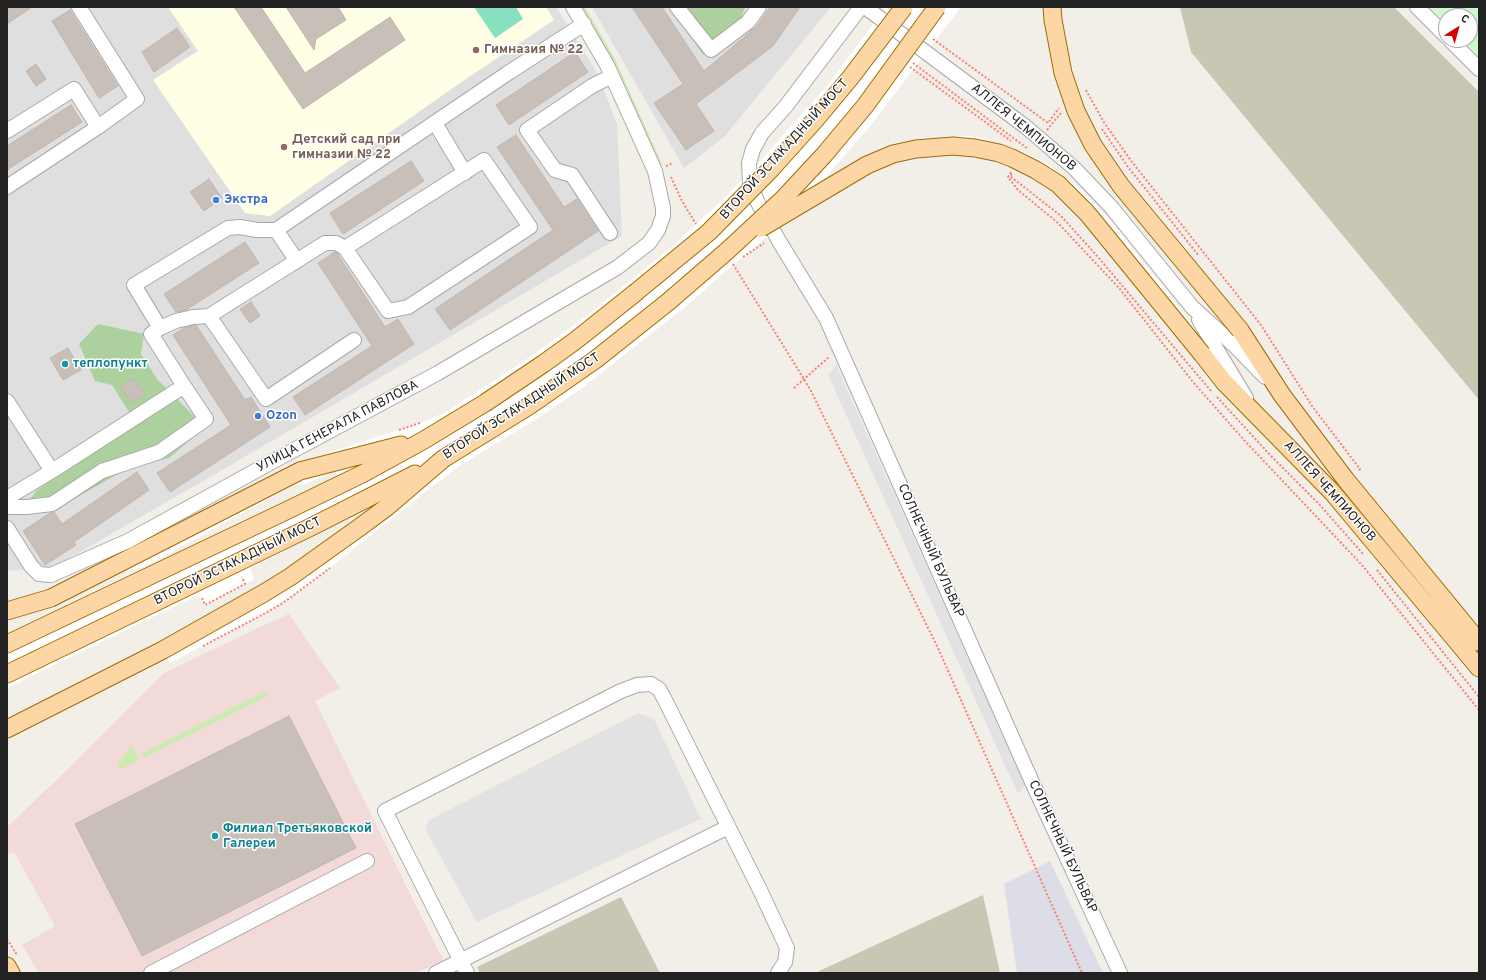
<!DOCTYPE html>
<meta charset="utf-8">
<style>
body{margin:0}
#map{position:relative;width:1486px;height:980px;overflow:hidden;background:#f2efe9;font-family:Overpass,sans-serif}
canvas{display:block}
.frame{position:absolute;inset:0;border:8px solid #222;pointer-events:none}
.north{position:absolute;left:1438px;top:8px;width:40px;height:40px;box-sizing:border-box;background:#fff;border:1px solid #a7a7a7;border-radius:50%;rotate:37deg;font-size:11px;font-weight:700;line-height:16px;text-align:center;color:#222}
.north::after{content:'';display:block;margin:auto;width:14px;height:18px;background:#d40000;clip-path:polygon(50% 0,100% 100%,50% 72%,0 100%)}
</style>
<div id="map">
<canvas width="1486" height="980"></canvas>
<div class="frame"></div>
<div class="north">С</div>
</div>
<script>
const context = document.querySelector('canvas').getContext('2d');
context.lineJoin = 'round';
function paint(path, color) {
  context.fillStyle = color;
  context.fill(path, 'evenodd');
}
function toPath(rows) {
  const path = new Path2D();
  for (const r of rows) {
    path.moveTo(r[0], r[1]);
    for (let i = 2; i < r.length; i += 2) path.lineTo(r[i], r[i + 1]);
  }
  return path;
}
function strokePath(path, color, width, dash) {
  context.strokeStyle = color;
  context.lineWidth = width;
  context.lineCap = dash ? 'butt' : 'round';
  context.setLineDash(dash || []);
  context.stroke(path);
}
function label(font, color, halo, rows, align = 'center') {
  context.font = font + ' Overpass,sans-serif';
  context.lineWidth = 3;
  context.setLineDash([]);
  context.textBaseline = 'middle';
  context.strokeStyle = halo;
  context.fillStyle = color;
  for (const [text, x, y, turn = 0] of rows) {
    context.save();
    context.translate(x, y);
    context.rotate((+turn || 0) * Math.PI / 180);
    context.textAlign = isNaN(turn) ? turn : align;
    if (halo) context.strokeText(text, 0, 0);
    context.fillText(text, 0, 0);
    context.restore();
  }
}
paint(toPath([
 [7,7,556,7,598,74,617,124,622,236,229,466,54,567,7,571],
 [592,7,831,7,724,137,684,168]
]), '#e0dfdf');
paint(toPath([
 [289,614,340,688,315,701,443,960,416,973,39,973,22,945,55,926,14,852,7,855,7,827,68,769,164,673,260,627]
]), '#f2dad9');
paint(toPath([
 [168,7,546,7,554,20,463,81,270,216,245,213,153,80,198,51]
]), '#ffffe5');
paint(toPath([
 [1180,7,1394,7,1479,92,1479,400,1191,52],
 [983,895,1000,973,815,973],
 [621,897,660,973,480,973,477,967]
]), '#c7c7b4');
paint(toPath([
 [581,7,585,7,614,57,662,164,659,165,613,62],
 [265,691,268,696,144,758,142,753],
 [131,745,139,760,121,769,118,764]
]), '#cdebb0');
paint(toPath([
 [671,7,745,7,740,22,703,55],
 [98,324,144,334,141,354,157,379,205,427,169,458,127,469,63,505,17,516,37,490,83,458,129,412,112,385,95,381,79,344]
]), '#add19e');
paint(toPath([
 [1432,7,1479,7,1479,56,1463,40,1470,40,1470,16,1446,16,1446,23,1431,8]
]), '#c8facc');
paint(toPath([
 [474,7,516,7,523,19,495,38]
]), '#88e0be');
paint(toPath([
 [836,365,1025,785,1018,794,828,375],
 [638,713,654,719,701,819,477,922,425,829,429,820]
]), '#e2e2e2');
paint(toPath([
 [1050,861,1103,973,1017,973,1004,884]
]), '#dddde8');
paint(toPath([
 [886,7,961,7,871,125,820,184,889,149,921,140,964,136,981,138,1021,151,1047,163,1078,187,1108,218,1210,346,1198,362,1081,219,1053,191,1031,177,1008,165,985,158,963,155,939,154,906,159,884,167,857,180,761,241,755,249,735,263,685,307,581,389,538,418,456,468,304,588,260,616,170,663,160,647,271,584,396,491,250,569,254,579,205,605,198,595,7,688,7,633,121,578,164,559,271,507,338,477,335,471,305,484,294,485,144,567,127,571,116,554,297,463,420,423,444,413,523,362,585,317,674,245,720,202,763,158,830,82]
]), '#fff');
const building = toPath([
 [7,7,32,7,7,24,7,7],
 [234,7,261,7,305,73,390,17,405,40,303,109,234,7],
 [286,7,338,7,346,20,316,39,314,50,286,7],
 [632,7,662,7,704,71,757,26,770,7,800,7,773,46,696,104,714,131,686,150,654,103,683,84,632,7],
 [70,10,118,86,99,98,52,21,70,10],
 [177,28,190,47,154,72,142,52,177,28],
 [575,52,588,72,509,125,496,105,575,52],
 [36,64,46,79,36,86,26,71,36,64],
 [71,105,82,122,7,170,7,146,71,105],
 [516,135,564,207,577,199,598,231,450,330,435,309,553,230,497,147,516,135],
 [411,161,424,181,343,234,330,213,411,161],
 [209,179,222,198,204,211,190,192,209,179],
 [245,242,259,263,186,310,176,312,164,294,245,242],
 [335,252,337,253,385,327,398,319,414,344,305,415,293,397,372,346,318,263,335,252],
 [251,302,260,316,250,323,240,309,251,302],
 [196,325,245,400,251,397,270,427,170,492,157,473,231,425,173,335,184,328,196,325],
 [68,348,81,370,63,380,50,358,68,348],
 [134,379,145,395,131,403,121,387,134,379],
 [137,472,149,490,74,542,76,545,45,565,23,531,50,513,54,512,62,524,137,472],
 [289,716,356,848,142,956,75,824,289,716]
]);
paint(building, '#c7bfb8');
strokePath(building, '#c4b6ab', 1);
const minor = toPath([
 [677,7,711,50,748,22,759,7],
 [861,7,786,106,762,133,753,149,749,163,750,183,757,201,779,241,826,318,1032,782,1120,973],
 [865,7,1026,127,1075,169,1112,208,1192,307,1234,345,1265,377],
 [1417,7,1446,36],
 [1450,40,1479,69],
 [435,123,465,173],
 [7,131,74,89,98,127],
 [7,187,98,127,137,99,79,7],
 [276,230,297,261],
 [610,233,572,175,555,170,527,130,592,86,612,76],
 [209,316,266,399,354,340],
 [1199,320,1246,398],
 [160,328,134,285,228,228,240,227,257,230,276,230,508,73,584,24],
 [7,401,52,471,184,386,151,334,160,328,176,321,193,317,209,316,325,243,336,243,345,248,388,311,408,307,530,227,484,160,345,248],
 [7,498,52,471],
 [7,507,27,507,52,504,102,471,159,452,206,419,184,386],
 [7,528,31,566,39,574,51,575,128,541,268,464,438,373,618,267,649,243,658,230,663,216,663,208,655,171,607,65,573,7],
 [151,973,367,861],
 [436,973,728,827],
 [467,973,385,811,621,691,637,685,651,684,659,689,664,698,761,892,787,948,785,962,778,973]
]);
const major = toPath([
 [1240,330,1282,395,1346,480,1479,642],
 [1202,354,1224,382,1332,492,1479,668],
 [7,611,51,598,300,471,401,445],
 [7,644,290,509,364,473,424,440,485,403,543,364,575,341,635,293],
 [7,674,313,526,415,474],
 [7,729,163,650,264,593,290,577,360,527,387,507,443,459],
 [7,966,11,973]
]);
strokePath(minor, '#a9a9a9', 16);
strokePath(major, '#a06b00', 19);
strokePath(toPath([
 [933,39,1048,123,1059,108],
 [913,63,1028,149],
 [910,67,1011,141],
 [1086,90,1103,121,1132,162,1261,325,1312,406,1360,469,1358,471],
 [1102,129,1128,167,1199,256],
 [1047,130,1061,113],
 [666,166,673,163],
 [1011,172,1008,177,1018,190,1058,223,1119,288,1193,382,1244,440,1362,565,1479,710],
 [1012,174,1010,176,1061,216,1098,257,1211,391],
 [671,177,682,201,696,224],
 [733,264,810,389,938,648,1082,973],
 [794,388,829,357],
 [1217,397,1271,456,1319,504,1364,555],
 [399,430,420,423],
 [1377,570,1479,697],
 [202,598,205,605,245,584,242,577],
 [203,646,260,616,283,603,330,568],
 [7,939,17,955]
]), '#fa8072', 2, [2, 2]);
strokePath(minor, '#fff', 14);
strokePath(major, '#fcd6a4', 17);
const majorBridge = toPath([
 [1052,7,1053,20,1063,73,1076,111,1093,145,1121,186,1240,330],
 [761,228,867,165,893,154,916,149,953,146,975,148,999,153,1012,158,1036,170,1058,184,1087,213,1202,354],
 [635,293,709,232,772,168,816,119,851,77,904,7],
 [443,459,529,406,595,360,668,302,727,251,783,199,824,155,865,106,937,7]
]);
strokePath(majorBridge, '#a06b00', 19, []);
strokePath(toPath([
 [743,257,764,243]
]), '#fa8072', 2, [2, 2]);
strokePath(majorBridge, '#fcd6a4', 17);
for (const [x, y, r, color] of [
 [476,50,4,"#8d6e63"],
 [284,147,4,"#8d6e63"],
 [216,200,4,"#3f7fe0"],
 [65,364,4,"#0f9aa8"],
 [258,416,4,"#3f7fe0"],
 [215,836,4,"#0f9aa8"]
]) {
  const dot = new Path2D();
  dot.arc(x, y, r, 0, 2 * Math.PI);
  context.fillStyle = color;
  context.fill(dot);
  strokePath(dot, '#fff', 1.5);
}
label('bold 13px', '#785e54', '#fff', [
 ["Гимназия № 22",484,50],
 ["Детский сад при",292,140],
 ["гимназии № 22",292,155]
], 'left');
label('13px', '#222', '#fff', [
 ["АЛЛЕЯ ЧЕМПИОНОВ",1023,128,39],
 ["ВТОРОЙ ЭСТАКАДНЫЙ МОСТ",785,150,-48],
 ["ВТОРОЙ ЭСТАКАДНЫЙ МОСТ",522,407,-33],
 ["УЛИЦА ГЕНЕРАЛА ПАВЛОВА",338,427,-28],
 ["АЛЛЕЯ ЧЕМПИОНОВ",1329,492,48],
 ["СОЛНЕЧНЫЙ БУЛЬВАР",930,551,66],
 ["ВТОРОЙ ЭСТАКАДНЫЙ МОСТ",238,562,-26],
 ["СОЛНЕЧНЫЙ БУЛЬВАР",1062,847,65]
]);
label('bold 13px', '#366cbe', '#fff', [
 ["Экстра",224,200],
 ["Ozon",266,416]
], 'left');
label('bold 13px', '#0d838f', '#fff', [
 ["теплопункт",73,364],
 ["Филиал Третьяковской",223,829],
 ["Галереи",223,844]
], 'left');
</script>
